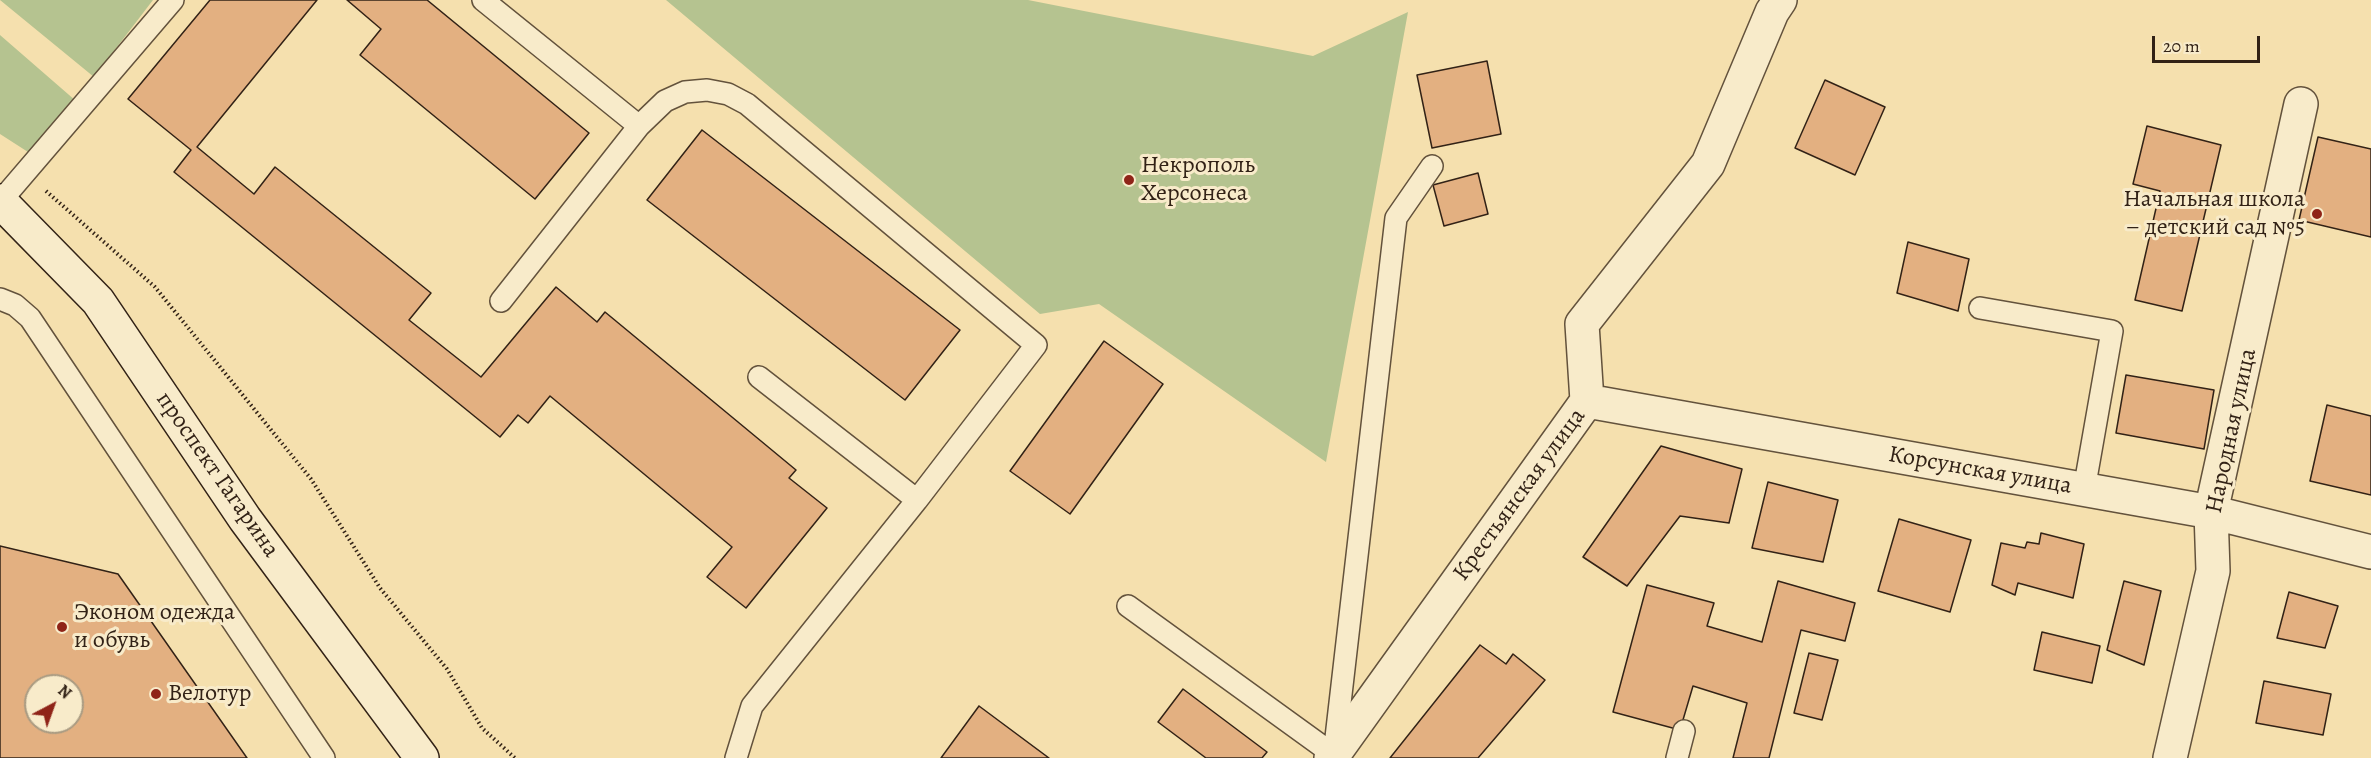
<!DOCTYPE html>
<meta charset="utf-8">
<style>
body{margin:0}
#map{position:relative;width:2371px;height:758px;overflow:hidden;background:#f5e0ae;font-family:Alegreya,serif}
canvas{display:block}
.north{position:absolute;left:24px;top:674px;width:60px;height:60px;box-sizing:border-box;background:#f8ebca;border:2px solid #a99b82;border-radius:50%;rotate:41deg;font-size:16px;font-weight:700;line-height:24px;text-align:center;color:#322216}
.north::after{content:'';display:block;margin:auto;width:21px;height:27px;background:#8f2418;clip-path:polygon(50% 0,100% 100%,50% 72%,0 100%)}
.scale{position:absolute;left:2152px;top:36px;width:108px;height:27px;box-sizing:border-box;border:3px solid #322216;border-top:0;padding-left:8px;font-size:18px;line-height:21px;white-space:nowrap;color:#322216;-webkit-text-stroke:4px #f8ebca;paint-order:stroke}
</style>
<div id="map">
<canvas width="2371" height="758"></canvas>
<div class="north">N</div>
<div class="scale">20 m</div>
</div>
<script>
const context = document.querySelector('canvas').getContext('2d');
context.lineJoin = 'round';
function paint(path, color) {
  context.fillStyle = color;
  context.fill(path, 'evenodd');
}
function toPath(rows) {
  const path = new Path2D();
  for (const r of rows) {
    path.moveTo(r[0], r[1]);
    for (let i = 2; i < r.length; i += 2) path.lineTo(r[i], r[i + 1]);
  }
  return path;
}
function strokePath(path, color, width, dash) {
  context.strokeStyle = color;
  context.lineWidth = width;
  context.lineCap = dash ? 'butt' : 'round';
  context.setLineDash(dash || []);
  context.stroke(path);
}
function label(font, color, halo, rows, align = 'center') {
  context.font = font + ' Alegreya,serif';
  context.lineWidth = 6;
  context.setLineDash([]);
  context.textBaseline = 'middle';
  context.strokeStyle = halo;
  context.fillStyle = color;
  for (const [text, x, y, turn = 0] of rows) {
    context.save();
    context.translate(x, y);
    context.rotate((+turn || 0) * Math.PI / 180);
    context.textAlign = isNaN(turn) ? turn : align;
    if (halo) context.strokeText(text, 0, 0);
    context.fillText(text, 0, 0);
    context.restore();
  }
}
paint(toPath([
 [0,0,153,0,94,77],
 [666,0,1028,0,1313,56,1408,12,1326,462,1099,304,1040,314],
 [0,35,76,101,28,152,0,134]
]), '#b5c390');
const building = toPath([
 [210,0,317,0,197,147,254,194,275,167,431,293,409,320,481,377,556,287,597,322,605,312,796,470,789,478,827,508,746,608,707,577,732,547,550,396,528,423,518,415,500,437,174,172,191,150,128,99,210,0],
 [347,0,427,0,589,133,535,199,360,55,381,29,347,0],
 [1487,61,1501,134,1432,148,1417,75,1487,61],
 [1825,80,1885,107,1855,175,1795,148,1825,80],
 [2147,126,2221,145,2182,311,2135,300,2160,191,2133,184,2147,126],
 [702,130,960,330,905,400,647,200,702,130],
 [2318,137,2371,149,2371,237,2299,220,2318,137],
 [1478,173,1488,214,1444,226,1433,185,1478,173],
 [1908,242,1969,259,1958,311,1897,293,1908,242],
 [1104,341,1163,384,1070,514,1010,471,1104,341],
 [2126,375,2214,390,2204,449,2116,433,2126,375],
 [2327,405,2371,416,2371,495,2310,481,2327,405],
 [1661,446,1742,469,1729,523,1680,516,1627,586,1583,557,1661,446],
 [1768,482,1838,500,1823,562,1752,548,1768,482],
 [1899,519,1971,540,1950,612,1878,591,1899,519],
 [2041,533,2084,544,2073,598,2018,583,2015,595,1992,585,2001,543,2025,548,2027,542,2039,544,2041,533],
 [0,546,118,574,247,758,0,758,0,546],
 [36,686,72,686,72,722,36,722,36,686],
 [1778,581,1855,603,1845,641,1801,630,1769,758,1733,758,1747,703,1693,686,1680,730,1613,712,1647,585,1714,603,1707,626,1762,642,1778,581],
 [2124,581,2161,591,2144,665,2107,650,2124,581],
 [2289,592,2338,606,2325,648,2277,638,2289,592],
 [2042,632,2100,646,2092,683,2034,670,2042,632],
 [1480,645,1506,664,1513,654,1545,680,1478,758,1390,758,1480,645],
 [1809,653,1838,660,1822,720,1794,713,1809,653],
 [2264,681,2331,694,2323,735,2256,723,2264,681],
 [1183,689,1267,752,1262,758,1206,758,1158,722,1183,689],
 [979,706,1049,758,941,758,979,706]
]);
paint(building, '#e3b081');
strokePath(building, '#322216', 1.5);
const lane = toPath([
 [483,0,639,126,501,301],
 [639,126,665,101,685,92,707,90,728,94,747,104,1036,345,917,500],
 [0,202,173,0],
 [0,299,15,305,30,318,324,758],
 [1980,308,2112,331,2084,490],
 [1128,606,1334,755,1396,218,1432,166],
 [736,758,752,706,917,500,759,377],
 [1677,758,1684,731]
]);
const street = toPath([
 [1587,401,2211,512,2371,552],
 [1331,758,1587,401,1582,324,1708,164,1772,12,1780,0],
 [2170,758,2213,571,2211,512,2301,104]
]);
const secondary = toPath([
 [0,201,98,301,245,519,422,758]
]);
strokePath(lane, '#63523c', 24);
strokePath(street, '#63523c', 36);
strokePath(secondary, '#322216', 36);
strokePath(toPath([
 [46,191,155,287,311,479,380,588,447,669,482,728,515,758]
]), '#322216', 4, [1.5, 3]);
strokePath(lane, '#f8ebca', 21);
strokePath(street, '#f8ebca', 33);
strokePath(secondary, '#f8ebca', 33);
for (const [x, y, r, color] of [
 [1129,180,6,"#8f2418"],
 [2317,214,6,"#8f2418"],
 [62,627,6,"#8f2418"],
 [156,694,6,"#8f2418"]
]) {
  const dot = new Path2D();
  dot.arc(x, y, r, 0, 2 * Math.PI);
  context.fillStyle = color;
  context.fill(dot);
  strokePath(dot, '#f8ebca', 2);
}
label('24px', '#322216', '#f8ebca', [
 ["Некрополь",1141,166],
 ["Херсонеса",1141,194],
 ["Начальная школа",2305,200,"right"],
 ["– детский сад №5",2305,228,"right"],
 ["Эконом одежда",74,613],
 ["и обувь",74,641],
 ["Велотур",168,694]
], 'left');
label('24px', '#322216', '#f8ebca', [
 ["Народная улица",2232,431,-78],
 ["Корсунская улица",1980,471,10],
 ["проспект Гагарина",217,475,55],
 ["Крестьянская улица",1520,495,-54]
]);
</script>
